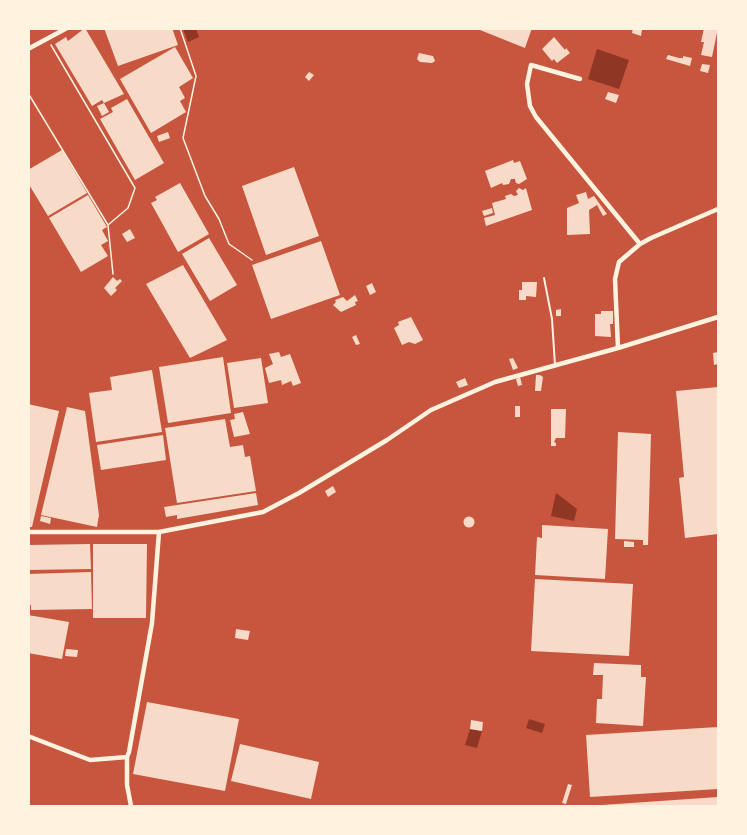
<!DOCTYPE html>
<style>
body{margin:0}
#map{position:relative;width:747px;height:835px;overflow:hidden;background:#c8553d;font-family:"Varela Round",sans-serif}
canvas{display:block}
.frame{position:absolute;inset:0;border:30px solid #fff3e0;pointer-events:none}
</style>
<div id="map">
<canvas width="747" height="835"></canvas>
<div class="frame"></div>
</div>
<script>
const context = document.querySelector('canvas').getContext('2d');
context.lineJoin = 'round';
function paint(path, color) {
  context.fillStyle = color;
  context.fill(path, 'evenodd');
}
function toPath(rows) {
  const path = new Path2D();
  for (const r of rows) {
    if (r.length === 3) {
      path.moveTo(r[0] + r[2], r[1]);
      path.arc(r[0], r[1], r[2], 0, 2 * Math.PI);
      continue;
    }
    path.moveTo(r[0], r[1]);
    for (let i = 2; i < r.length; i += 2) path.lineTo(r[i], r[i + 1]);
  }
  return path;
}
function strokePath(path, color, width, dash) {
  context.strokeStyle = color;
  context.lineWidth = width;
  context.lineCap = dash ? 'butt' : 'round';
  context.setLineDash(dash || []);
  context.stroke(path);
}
paint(toPath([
 [183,29,196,29,199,37,188,42],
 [597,49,629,60,619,89,588,79],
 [556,493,577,509,574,521,551,516],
 [529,719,545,724,542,733,526,728],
 [470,729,482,731,477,748,465,745]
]), '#8f3625');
paint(toPath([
 [85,28,124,94,104,103,102,100,92,106,55,44,66,37,68,41],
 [104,28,172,28,178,45,118,66],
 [475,28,532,28,525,48],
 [633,28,642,30,641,36,632,33],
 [704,28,718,28,712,57,701,55,704,42,701,42],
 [554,37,565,50,566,48,570,53,557,63,554,59,552,61,542,49],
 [175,47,193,78,179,87,185,98,180,101,186,112,151,133,120,79],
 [419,53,433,56,435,61,432,63,420,62,417,59],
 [668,55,679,58,683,58,683,56,692,58,690,66,666,59],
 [702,64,710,65,708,73,700,71],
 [309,72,314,75,309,81,305,77],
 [608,92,619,95,616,103,605,99],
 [127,99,164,163,135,180,100,119,113,112,111,108],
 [104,103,109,112,102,116,97,106],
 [168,132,170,138,159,142,157,136],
 [62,150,87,193,48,216,28,183,28,170],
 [513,160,514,163,520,161,527,179,519,184,516,183,515,179,511,179,509,184,503,185,502,183,491,188,485,171],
 [294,167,319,236,266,255,242,186],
 [180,183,209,234,178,252,151,203,157,200,155,197],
 [519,188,523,190,526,188,532,210,486,226,484,218,495,215,492,203,506,199,505,196,511,194,514,196,518,195,516,191],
 [586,192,588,199,594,196,607,214,603,216,597,205,589,210,590,234,567,235,567,208,579,203,576,195],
 [88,195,107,227,102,230,108,241,101,245,108,256,81,272,49,218],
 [492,208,493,213,484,216,482,211],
 [130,229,135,238,127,242,122,234],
 [209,238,237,285,210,301,182,254],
 [321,241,340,295,271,319,252,265],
 [183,265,227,340,190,358,146,284],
 [113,277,117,281,120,279,122,281,115,288,117,290,111,296,104,288],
 [522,282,537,282,536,297,526,296,526,300,519,300,519,290,522,290],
 [372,283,376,292,370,295,366,286],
 [355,295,358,301,355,302,356,305,341,312,333,305,336,302,335,300,343,297,347,301],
 [561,309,561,316,556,316,556,310],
 [601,311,613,311,613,324,610,324,611,337,595,336,595,314,601,314],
 [411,317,423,340,415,344,409,342,402,345,394,328,399,325,398,322],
 [356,335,360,344,356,345,352,337],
 [279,352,281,357,290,354,301,383,293,386,291,381,282,385,281,380,269,383,265,368,273,364,269,354],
 [718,352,718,364,714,365,713,353],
 [223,357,231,413,168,423,159,367],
 [261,358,268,403,234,408,227,363],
 [513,358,518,368,513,370,509,359],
 [152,370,162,432,96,442,89,393,112,390,110,377],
 [536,375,540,375,543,377,541,391,535,391],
 [520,377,522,385,518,386,516,379],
 [465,378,468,385,459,388,456,382],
 [718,387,718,534,685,538,679,478,684,477,676,391],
 [28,404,59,411,32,527,28,527],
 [515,406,520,406,520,417,515,417],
 [67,407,85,411,99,515,97,527,41,515],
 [551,409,566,409,565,438,556,438,554,442,556,443,556,446,551,446],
 [243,412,250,434,234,437,230,420,235,419,234,414],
 [225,419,230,447,243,445,245,457,250,456,256,491,177,503,165,428],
 [618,432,651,434,648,545,643,545,643,540,615,539],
 [163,435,166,460,101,470,97,445],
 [333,486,336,492,328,497,325,491],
 [256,493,258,505,177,519,177,515,166,517,164,507],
 [41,516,51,518,50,524,40,521],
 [469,522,5.5],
 [542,525,608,529,605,579,535,575,537,537,542,538],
 [624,541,634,542,634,547,624,547],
 [90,544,91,569,28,570,28,545],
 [93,544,147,544,146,618,93,618],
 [91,572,92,609,31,610,31,605,28,605,28,574],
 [535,579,633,584,629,656,531,651],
 [28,615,69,622,62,659,28,653],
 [236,629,250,631,248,640,235,638],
 [66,649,78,650,77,657,65,656],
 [594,663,641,665,641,677,646,677,643,726,596,723,597,699,602,699,603,675,593,675],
 [147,702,239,719,225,791,133,774],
 [471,720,483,722,482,731,470,729],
 [718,727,718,789,590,797,586,735],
 [240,744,319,762,311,799,231,781],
 [568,784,572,785,566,804,562,803],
 [718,797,718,806,602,806,602,805]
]), '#f7dbc8');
strokePath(toPath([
 [180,28,196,76,183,138,205,196,219,219,229,244,252,260],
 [51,45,135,188,128,208,108,225],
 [28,93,108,225,113,274]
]), '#fff3e0', 1.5);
strokePath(toPath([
 [544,278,552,319,555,365]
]), '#fff3e0', 2);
strokePath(toPath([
 [28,49,67,28],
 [580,79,531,65,527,84,530,106,536,117,640,244],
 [618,348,615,279,619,262,640,244,651,238,718,209],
 [28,532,159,532,263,512,299,493,387,440,431,410,495,382,618,348,718,317],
 [28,736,90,760,127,757],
 [131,806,127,785,127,757,129,752,152,623,159,532]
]), '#fff3e0', 4.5);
</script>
